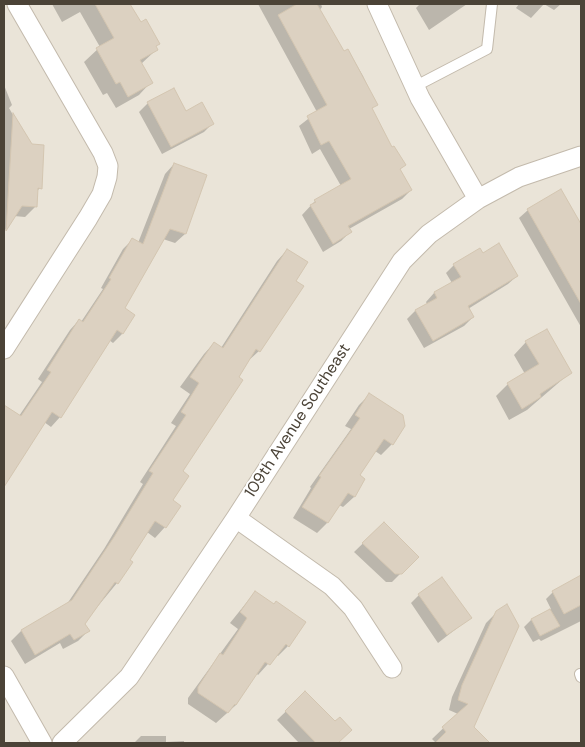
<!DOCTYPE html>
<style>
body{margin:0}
#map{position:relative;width:585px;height:747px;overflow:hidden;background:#f6f2ea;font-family:"DM Sans",sans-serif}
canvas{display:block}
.frame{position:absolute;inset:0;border:5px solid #4b4337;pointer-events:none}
</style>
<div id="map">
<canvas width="585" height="747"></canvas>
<div class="frame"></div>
</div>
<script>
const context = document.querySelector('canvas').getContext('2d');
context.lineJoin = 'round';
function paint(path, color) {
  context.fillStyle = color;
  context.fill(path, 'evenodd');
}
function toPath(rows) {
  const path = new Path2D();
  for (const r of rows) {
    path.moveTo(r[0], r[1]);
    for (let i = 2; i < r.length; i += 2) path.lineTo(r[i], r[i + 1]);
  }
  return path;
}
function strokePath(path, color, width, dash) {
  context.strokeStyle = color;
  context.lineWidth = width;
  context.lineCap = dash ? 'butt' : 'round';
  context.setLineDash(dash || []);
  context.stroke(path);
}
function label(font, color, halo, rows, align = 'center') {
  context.font = font + ' "DM Sans",sans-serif';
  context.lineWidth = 4;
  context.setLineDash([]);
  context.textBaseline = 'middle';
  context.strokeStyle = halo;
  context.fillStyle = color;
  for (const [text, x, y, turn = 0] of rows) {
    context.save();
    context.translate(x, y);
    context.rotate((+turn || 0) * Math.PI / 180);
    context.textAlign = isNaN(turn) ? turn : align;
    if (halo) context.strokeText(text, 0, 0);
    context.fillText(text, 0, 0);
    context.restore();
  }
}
paint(toPath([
 [4,4,581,4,581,743,4,743]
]), '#eae4d8');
paint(toPath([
 [52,4,129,4,156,50,141,64,151,82,139,95,116,108,107,93,103,95,84,62,100,47,80,12,62,22],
 [258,4,321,4,322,7,319,11,344,53,348,50,363,76,376,104,371,109,392,149,404,165,399,170,411,190,402,199,349,229,350,232,341,241,323,252,302,215,315,201,341,186,320,149,312,154,299,126,317,112],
 [420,4,467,4,429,30,416,8],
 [519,4,544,4,531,18,516,8],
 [544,4,561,4,554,10],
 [4,85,12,105,9,108,31,146,40,188,36,192,35,207,25,217,14,216,4,232],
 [148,103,185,113,212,124,204,132,162,154,139,112],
 [174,164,206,175,185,234,175,243,163,239,123,308,134,315,122,334,113,343,109,340,60,417,51,427,44,422,4,484,4,416,9,410,19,416,42,382,38,379,70,330,79,320,81,322,103,289,101,288,123,249,132,240,138,243,165,174],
 [561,191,581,227,581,327,519,218,528,210],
 [287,250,259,351,248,361,181,472,165,527,155,538,147,532,128,560,117,583,84,623,88,631,78,641,63,649,60,643,25,664,11,641,21,631,67,604,104,549,143,484,140,482,176,426,171,423,190,394,180,387,204,354,214,343,221,348,277,261],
 [483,254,517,276,508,284,468,309,473,317,464,326,424,348,407,319,415,311,427,304,426,302,434,293,452,283,446,273,454,265],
 [526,342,571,372,527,410,509,420,496,396,508,384,525,374,514,355],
 [369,395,404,426,392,444,381,455,375,451,359,475,364,479,354,497,343,507,339,505,327,523,317,533,293,518,311,488,310,487,351,429,345,426,359,405],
 [384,523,417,557,392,582,386,582,354,552],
 [581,577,581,621,541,641,539,639,533,642,524,627,531,620,551,609,546,599,553,592],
 [255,592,288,646,278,656,276,655,258,675,256,673,236,705,216,723,188,704,188,698,238,629,230,623],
 [419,595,470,618,438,643,411,603],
 [497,612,473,727,478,743,436,743,432,739,458,714,449,710,452,697,486,623],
 [305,693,335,723,350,730,336,743,299,743,277,720],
 [141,736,166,736,166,742,184,741,184,743,134,743]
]), '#0003');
const building = toPath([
 [95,4,130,4,141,22,146,19,160,44,156,46,158,50,140,60,153,83,128,97,120,82,116,84,96,48,114,38,95,4],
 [297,4,317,4,344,51,348,49,378,105,372,108,392,147,394,146,406,165,400,169,412,190,348,226,352,232,333,244,310,205,316,202,314,200,351,179,329,141,321,145,307,116,327,105,278,15,297,4],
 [174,88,186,111,202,102,214,124,171,147,147,102,174,88],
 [13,113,32,144,44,145,42,189,38,188,37,207,22,206,6,231,13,113],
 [174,163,207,175,186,234,170,229,125,308,135,315,123,334,117,330,61,418,52,412,4,487,4,405,21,416,51,372,47,370,79,319,83,322,111,279,109,278,132,238,143,244,174,163],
 [561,189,581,224,581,304,527,209,561,189],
 [499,243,518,276,468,306,474,317,433,341,415,310,437,298,434,292,461,277,453,264,480,248,483,253,499,243],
 [287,249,308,262,296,281,304,286,260,352,256,349,239,377,243,380,183,471,189,476,173,500,181,506,166,528,155,521,130,560,133,562,118,584,115,582,85,624,90,631,74,640,70,634,35,655,21,630,72,600,114,537,153,473,149,471,186,415,181,412,199,383,190,377,214,342,223,348,287,249],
 [547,329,572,373,540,394,541,397,522,409,507,383,539,364,525,341,547,329],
 [369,393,403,415,405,426,393,445,384,439,360,475,365,479,355,497,348,493,328,523,302,507,321,477,319,476,360,418,355,415,369,393],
 [384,522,419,557,402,574,395,574,362,543,384,522],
 [581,575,581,605,564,614,552,591,581,575],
 [442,577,472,618,447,635,418,594,442,577],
 [255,591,274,604,276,601,306,622,289,647,286,644,270,665,265,662,236,705,235,704,228,713,198,693,198,687,220,653,223,655,247,618,240,612,255,591],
 [507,604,519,626,474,727,490,743,435,743,446,732,442,727,468,704,458,700,462,685,496,611,507,604],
 [550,609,560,626,540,636,531,619,550,609],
 [305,691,335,721,340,717,352,730,338,743,316,743,285,711,305,691]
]);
paint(building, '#dcd1c1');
strokePath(building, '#d4c6b1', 1);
const lane = toPath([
 [414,87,487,49,492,4],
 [580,674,581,677]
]);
const street = toPath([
 [377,4,420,98,478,199],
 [4,349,88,218,102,194,107,177,108,166,103,153,17,4],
 [236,518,332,586,353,608,392,668],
 [4,676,42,743],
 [62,743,129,677,236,518,402,261,429,234,478,199,519,177,581,156]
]);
strokePath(lane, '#c3baac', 12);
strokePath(street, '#c3baac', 21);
strokePath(lane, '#fff', 10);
strokePath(street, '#fff', 19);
label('16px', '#4b4337', '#fff', [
 ["109th Avenue Southeast",298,421,-57]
]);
</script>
